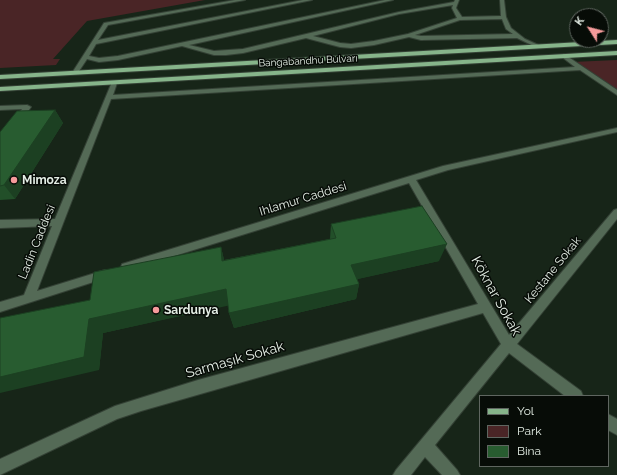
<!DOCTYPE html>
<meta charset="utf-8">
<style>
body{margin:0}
#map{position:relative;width:617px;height:475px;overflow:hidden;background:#172518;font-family:Raleway,sans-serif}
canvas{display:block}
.legend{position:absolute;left:479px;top:395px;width:130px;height:72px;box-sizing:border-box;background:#070c07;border:1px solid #5f6660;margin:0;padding:5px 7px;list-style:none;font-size:12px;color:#e4eee5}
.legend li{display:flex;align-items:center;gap:8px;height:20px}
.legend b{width:20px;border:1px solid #5f6660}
.north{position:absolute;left:569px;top:8px;width:40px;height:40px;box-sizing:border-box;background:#070c07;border:1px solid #5f6660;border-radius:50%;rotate:306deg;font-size:11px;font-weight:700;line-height:16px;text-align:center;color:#e4eee5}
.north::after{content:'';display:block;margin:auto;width:14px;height:18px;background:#f59b9b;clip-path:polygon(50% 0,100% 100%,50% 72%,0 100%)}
</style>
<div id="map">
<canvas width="617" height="475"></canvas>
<ul class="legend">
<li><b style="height:5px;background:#86b48a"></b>Yol</li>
<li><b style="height:11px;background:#4a2526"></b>Park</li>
<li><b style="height:11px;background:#285c30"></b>Bina</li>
</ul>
<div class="north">K</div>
</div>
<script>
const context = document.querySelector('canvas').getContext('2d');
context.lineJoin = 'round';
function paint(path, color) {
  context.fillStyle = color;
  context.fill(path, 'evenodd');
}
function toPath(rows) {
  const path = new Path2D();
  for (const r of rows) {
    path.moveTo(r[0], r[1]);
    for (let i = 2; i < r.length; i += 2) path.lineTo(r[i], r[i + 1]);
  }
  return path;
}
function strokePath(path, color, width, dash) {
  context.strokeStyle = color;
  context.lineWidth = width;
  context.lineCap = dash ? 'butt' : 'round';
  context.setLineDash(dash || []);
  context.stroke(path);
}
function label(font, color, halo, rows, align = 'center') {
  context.font = font + ' Raleway,sans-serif';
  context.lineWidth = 3;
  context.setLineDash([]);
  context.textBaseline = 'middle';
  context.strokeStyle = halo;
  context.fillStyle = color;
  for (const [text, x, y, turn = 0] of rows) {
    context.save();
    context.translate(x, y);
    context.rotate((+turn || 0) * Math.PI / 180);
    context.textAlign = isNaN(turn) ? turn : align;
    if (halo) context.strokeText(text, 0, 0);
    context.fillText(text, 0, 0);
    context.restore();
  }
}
paint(toPath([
 [0,0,205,0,87,21,53,59,60,59,56,65,0,68],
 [617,60,617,93,572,62]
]), '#4a2526');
const street = toPath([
 [235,0,245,0,108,25,98,40,303,0,312,0,96,44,89,56,99,58,118,56,385,0,393,0,189,45,214,51,243,49,399,12,454,2,455,0,459,0,456,8,462,17,501,16,500,0,504,0,506,17,511,28,525,39,543,47,538,48,517,38,421,40,409,37,374,45,351,48,340,47,306,38,243,53,226,55,214,55,182,46,118,60,99,62,87,59,77,74,72,73,104,23,235,0],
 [453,5,452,8,457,18,408,34,374,41,351,44,340,43,313,36,399,14,453,5],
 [502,19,506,29,513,34,421,36,415,35,460,20,502,19],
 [564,54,617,90,617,95,580,70,111,99,37,291,105,270,109,271,110,274,109,277,0,312,0,302,24,295,52,226,0,228,0,220,55,219,112,82,117,83,113,95,575,67,562,57,561,56,564,54],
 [27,105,31,107,3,146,0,146,0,139,22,109,0,110,0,106,27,105],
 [617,128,617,132,448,170,416,180,509,335,614,210,617,209,617,219,517,344,581,391,583,396,565,396,509,353,435,445,457,470,460,475,442,475,425,457,411,475,393,475,396,470,501,344,483,313,141,411,117,419,0,475,0,459,115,406,198,380,478,304,409,183,126,271,122,270,121,267,122,264,443,166,617,128],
 [608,414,617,419,617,435,608,430,608,414]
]);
const primary = toPath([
 [617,40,617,44,0,79,0,75,617,40],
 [617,51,617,55,0,91,0,87,617,51]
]);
strokePath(street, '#344135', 2);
strokePath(primary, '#344135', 2);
paint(street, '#546a56');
paint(primary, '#86b48a');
paint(toPath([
 [55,110,63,123,15,199,0,200,0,132],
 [331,224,439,261,357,279,359,284,356,299,234,328,229,313,228,305,103,333,99,370,90,300,221,247,224,260,330,239]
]), '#224f29');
paint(toPath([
 [55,110,63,123,15,199,4,185],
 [447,244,439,261,349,281,351,265],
 [221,247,225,264,222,261],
 [359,284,356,299,234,328,229,313],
 [226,289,231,305,103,333,99,370,0,393,0,377,89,319]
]), '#1c4022');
const building = toPath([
 [55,110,4,185,0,186,0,132,17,111,55,110],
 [422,206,447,244,351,265,359,284,229,313,226,289,89,319,84,357,0,377,0,318,90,300,94,272,221,247,222,261,336,238,331,224,422,206]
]);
paint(building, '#285c30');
strokePath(building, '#1c4022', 1);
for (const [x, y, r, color] of [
 [14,180,4,"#f59b9b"],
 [156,310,4,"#f59b9b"]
]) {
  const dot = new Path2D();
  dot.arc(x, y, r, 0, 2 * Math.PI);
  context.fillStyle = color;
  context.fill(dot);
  strokePath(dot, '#070c07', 1.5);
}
label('10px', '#e4eee5', '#070c07', [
 ["Bangabandhu Bulvarı",308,61,-3]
]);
label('bold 12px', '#e4eee5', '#070c07', [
 ["Mimoza",22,180],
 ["Sardunya",164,310]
], 'left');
label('12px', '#e4eee5', '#070c07', [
 ["Ihlamur Caddesi",303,199,-17],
 ["Ladin Caddesi",37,242,-68],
 ["Kestane Sokak",553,270,-51]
]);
label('14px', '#e4eee5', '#070c07', [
 ["Köknar Sokak",496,296,61],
 ["Sarmaşık Sokak",235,360,-16]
]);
</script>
